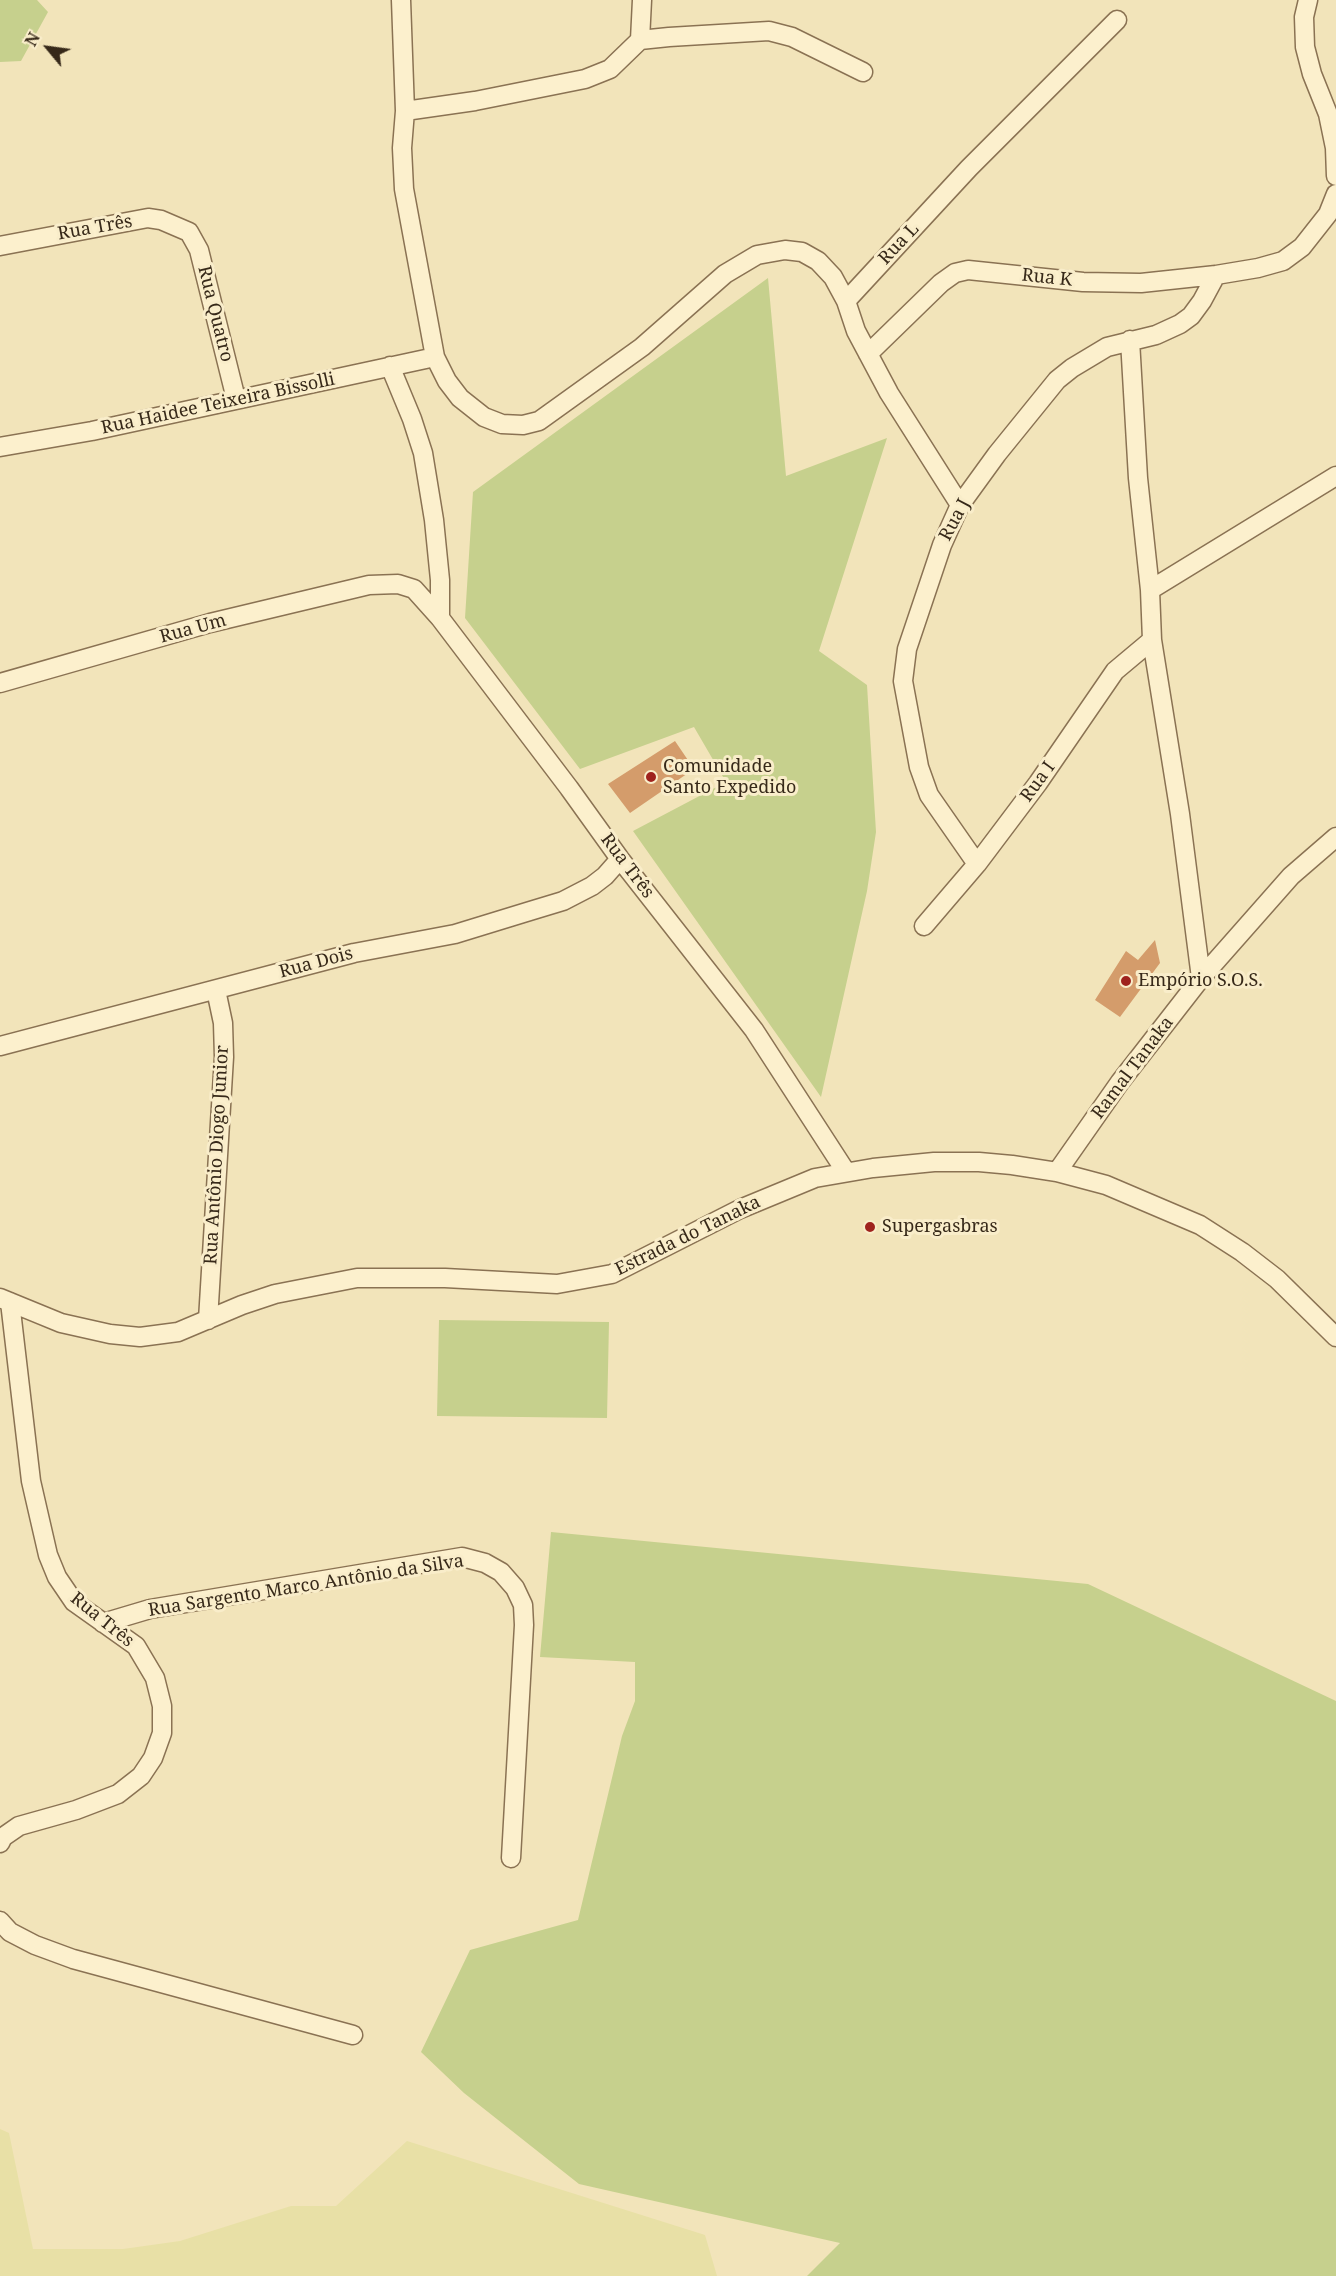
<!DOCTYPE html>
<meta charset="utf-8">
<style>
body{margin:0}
#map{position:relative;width:1336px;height:2276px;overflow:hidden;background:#f2e4ba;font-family:"Noto Serif",serif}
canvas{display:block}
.north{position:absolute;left:18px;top:18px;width:60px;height:60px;-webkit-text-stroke:4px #f9edca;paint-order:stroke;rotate:299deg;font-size:16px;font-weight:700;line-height:24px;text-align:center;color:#372919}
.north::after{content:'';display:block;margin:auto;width:21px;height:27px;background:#372919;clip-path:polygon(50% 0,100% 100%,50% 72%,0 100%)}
</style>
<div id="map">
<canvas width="1336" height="2276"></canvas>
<div class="north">N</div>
</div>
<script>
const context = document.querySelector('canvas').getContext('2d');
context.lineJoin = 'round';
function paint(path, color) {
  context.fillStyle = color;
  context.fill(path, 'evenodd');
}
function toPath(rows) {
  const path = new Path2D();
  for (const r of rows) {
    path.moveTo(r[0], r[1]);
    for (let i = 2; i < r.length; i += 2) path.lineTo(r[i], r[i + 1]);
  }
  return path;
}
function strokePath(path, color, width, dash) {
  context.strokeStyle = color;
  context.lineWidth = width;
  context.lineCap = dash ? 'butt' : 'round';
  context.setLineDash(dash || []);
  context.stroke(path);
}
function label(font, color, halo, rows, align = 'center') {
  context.font = font + ' "Noto Serif",serif';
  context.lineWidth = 6;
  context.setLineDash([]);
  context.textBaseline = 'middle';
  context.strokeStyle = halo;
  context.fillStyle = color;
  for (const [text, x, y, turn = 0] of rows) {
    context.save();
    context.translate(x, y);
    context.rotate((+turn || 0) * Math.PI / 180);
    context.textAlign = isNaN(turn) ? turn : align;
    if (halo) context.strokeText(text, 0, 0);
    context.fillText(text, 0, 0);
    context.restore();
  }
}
paint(toPath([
 [0,2129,9,2133,33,2249,123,2249,180,2241,291,2206,336,2206,407,2141,705,2235,717,2276,0,2276]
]), '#e8e0a6');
paint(toPath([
 [0,0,37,0,48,12,21,61,0,62],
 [768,278,786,476,887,438,819,651,867,685,876,832,867,891,821,1097,633,831,726,782,694,727,580,769,465,618,473,492],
 [439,1320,609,1322,607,1418,437,1416],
 [551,1532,1088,1584,1336,1701,1336,2276,807,2276,840,2243,579,2184,464,2093,421,2052,470,1950,578,1920,622,1736,635,1701,635,1662,540,1657]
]), '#c6d08d');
paint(toPath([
 [675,741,694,769,630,813,608,784],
 [1155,940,1160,963,1120,1017,1095,1000,1126,951,1138,960]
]), '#d49c6b');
const street = toPath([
 [401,0,405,111,402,148,404,189,435,357,447,381,460,398,484,417,502,424,523,425,539,421,642,347,725,274,757,255,785,250,802,252,818,261,833,277,846,301,856,331,889,393,960,505],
 [1308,0,1304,17,1305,47,1312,74,1328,114,1335,148,1336,176],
 [640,40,642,0],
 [405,111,475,101,585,79,610,69,640,40,669,37,769,31,792,37,863,72],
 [0,246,148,218,161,220,189,232,199,250,236,399],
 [846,301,969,168,1117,20],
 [1130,340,1138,478,1150,590,1152,640,1180,814,1201,978],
 [868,354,941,283,955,273,968,270,1083,282,1141,283,1216,275,1258,268,1283,261,1302,247,1328,214,1336,194],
 [390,366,412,419,423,453,434,520,440,580,440,618],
 [0,447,92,431,435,357],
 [1150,590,1336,476],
 [0,683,210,623,369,585,398,584,414,589,440,618,569,788,620,859,754,1030,846,1172],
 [977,864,929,795,919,767,903,681,907,649,942,545,960,505,997,454,1057,380,1072,368,1107,347,1156,335,1180,324,1191,316,1202,301,1216,275],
 [924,926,977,864,1038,783,1115,671,1152,640],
 [0,1046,354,953,455,934,530,911,563,901,592,886,605,876,620,859],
 [1057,1172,1120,1082,1201,978,1291,876,1336,837],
 [0,1298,61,1323,110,1334,140,1337,178,1332,242,1305,275,1294,357,1278,445,1278,557,1284,612,1274,740,1209,815,1178,873,1168,934,1162,979,1162,1012,1165,1057,1172,1106,1185,1200,1225,1242,1252,1277,1279,1336,1337],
 [208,1320,224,1057,223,1023,216,990],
 [103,1623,150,1609,462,1557,485,1563,501,1572,515,1588,523,1605,524,1625,511,1858],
 [0,1843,3,1837,19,1826,76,1810,118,1794,141,1776,153,1758,162,1733,162,1706,155,1678,136,1646,74,1602,57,1577,48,1555,31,1481,10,1302],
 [0,1921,10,1932,35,1945,73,1959,353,2035]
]);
strokePath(street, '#8a7253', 21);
strokePath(street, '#fcf0cd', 18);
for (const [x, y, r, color] of [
 [651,777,6,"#9f221d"],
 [1126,981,6,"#9f221d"],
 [870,1227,6,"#9f221d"]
]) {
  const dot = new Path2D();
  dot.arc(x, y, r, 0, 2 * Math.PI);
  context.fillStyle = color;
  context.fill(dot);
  strokePath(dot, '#f9edca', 2);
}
label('18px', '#372919', '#f9edca', [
 ["Rua Três",95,228,-10],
 ["Rua L",899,244,-47],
 ["Rua K",1047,278,6],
 ["Rua Quatro",215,314,76],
 ["Rua Haidee Teixeira Bissolli",218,404,-12],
 ["Rua J",955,520,-62],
 ["Rua Um",193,629,-15],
 ["Rua I",1038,782,-54],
 ["Rua Três",627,866,53],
 ["Rua Dois",316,963,-15],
 ["Ramal Tanaka",1133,1068,-53],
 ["Rua Antônio Diogo Junior",217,1155,-87],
 ["Estrada do Tanaka",688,1236,-26],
 ["Rua Sargento Marco Antônio da Silva",306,1586,-9],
 ["Rua Três",102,1620,39]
]);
label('18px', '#372919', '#f9edca', [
 ["Comunidade",663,767],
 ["Santo Expedido",663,788],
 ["Empório S.O.S.",1138,981],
 ["Supergasbras",882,1227]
], 'left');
</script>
